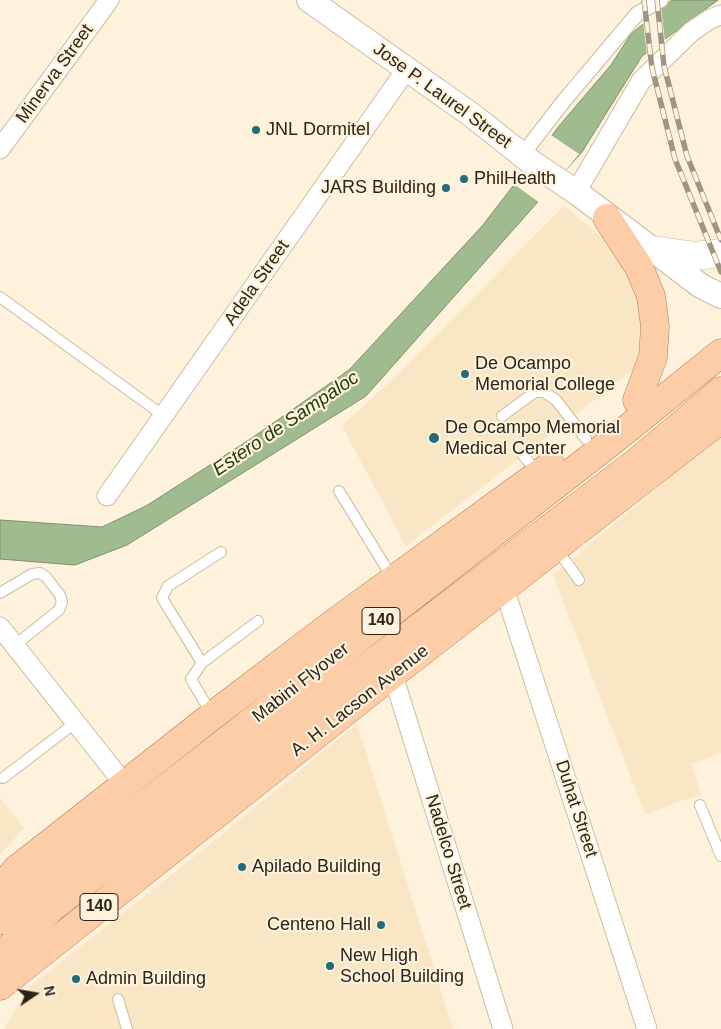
<!DOCTYPE html>
<style>
body{margin:0}
#map{position:relative;width:721px;height:1029px;overflow:hidden;background:#fef2dc;font-family:Arial,sans-serif}
canvas{display:block}
.north{position:absolute;left:10px;top:969px;width:50px;height:50px;-webkit-text-stroke:4px #fef2dc;paint-order:stroke;rotate:78deg;font-size:14px;font-weight:700;line-height:20px;text-align:center;color:#2a251a}
.north::after{content:'';display:block;margin:auto;width:18px;height:22px;background:#2a251a;clip-path:polygon(50% 0,100% 100%,50% 72%,0 100%)}
</style>
<div id="map">
<canvas width="721" height="1029"></canvas>
<div class="north">N</div>
</div>
<script>
const context = document.querySelector('canvas').getContext('2d');
context.lineJoin = 'round';
function paint(path, color) {
  context.fillStyle = color;
  context.fill(path, 'evenodd');
}
function toPath(rows) {
  const path = new Path2D();
  for (const r of rows) {
    path.moveTo(r[0], r[1]);
    for (let i = 2; i < r.length; i += 2) path.lineTo(r[i], r[i + 1]);
  }
  return path;
}
function strokePath(path, color, width, dash) {
  context.strokeStyle = color;
  context.lineWidth = width;
  context.lineCap = dash ? 'butt' : 'round';
  context.setLineDash(dash || []);
  context.stroke(path);
}
function label(font, color, halo, rows, align = 'center') {
  context.font = font + ' Arial,sans-serif';
  context.lineWidth = 4.5;
  context.setLineDash([]);
  context.textBaseline = 'middle';
  context.strokeStyle = halo;
  context.fillStyle = color;
  for (const [text, x, y, turn = 0] of rows) {
    context.save();
    context.translate(x, y);
    context.rotate((+turn || 0) * Math.PI / 180);
    context.textAlign = isNaN(turn) ? turn : align;
    if (halo) context.strokeText(text, 0, 0);
    context.fillText(text, 0, 0);
    context.restore();
  }
}
paint(toPath([
 [564,206,620,252,642,310,641,364,406,546,342,426,400,372],
 [721,435,721,753,691,764,701,794,645,814,553,575],
 [357,724,453,1029,4,1029,28,988,209,845],
 [0,798,24,828,0,855]
]), '#f8e6c4');
const water = toPath([
 [672,0,718,0,642,56,582,152,366,396,127,545,75,565,0,559,0,520,102,527,146,506,249,440,349,370,483,225,559,126,611,65,631,34,672,0]
]);
paint(water, '#a0bc8f');
strokePath(water, '#7d8f6c', 1);
paint(toPath([
 [661,6,665,42,647,55,643,21],
 [551,135,579,154,540,203,515,185]
]), '#fef2dc');
const service = toPath([
 [0,297,164,416],
 [502,416,535,392,544,392,556,400,586,439],
 [523,455,538,473],
 [339,491,393,579],
 [557,549,579,580],
 [0,593,32,574,40,573,46,577,60,595,62,602,59,610,14,646],
 [202,663,258,621],
 [212,715,191,679,202,663,162,598,168,586,221,552],
 [3,778,75,723],
 [700,805,721,856],
 [118,999,127,1029]
]);
const pedestrian = toPath([
 [523,154,563,102,637,14,661,0]
]);
const minor = toPath([
 [0,149,109,0],
 [576,192,641,81,691,32,710,19,721,15],
 [107,496,406,70],
 [504,588,647,1029],
 [0,627,125,785],
 [393,675,503,1029]
]);
const tertiary = toPath([
 [309,0,473,116,531,162,576,192,701,286,721,296]
]);
const secondary = toPath([
 [653,250,695,256,721,253]
]);
const primary = toPath([
 [607,218,639,267,651,296,655,326,653,357,637,400],
 [0,889,16,870,212,716,334,623,551,465],
 [0,920,40,886,612,441,721,353],
 [0,956,56,904,638,461,721,391],
 [0,986,380,684,721,419]
]);
strokePath(service, '#cabca2', 12);
strokePath(pedestrian, '#cabca2', 16);
strokePath(minor, '#cabca2', 21);
strokePath(tertiary, '#cabca2', 26);
strokePath(secondary, '#cabca2', 29);
strokePath(primary, '#b27d50', 29);
strokePath(service, '#fff', 10);
strokePath(pedestrian, '#fff', 14);
strokePath(minor, '#fff', 19);
strokePath(tertiary, '#fff', 24);
strokePath(secondary, '#fff', 28);
strokePath(primary, '#fdcda7', 28);
const rail = toPath([
 [644,0,652,68,675,159,721,272],
 [657,0,664,66,687,156,721,240]
]);
strokePath(rail, '#9e9584', 5.5);
strokePath(rail, '#fef2dc', 4, [11]);
for (const [x, y, r, color] of [
 [256,130,5,"#236c77"],
 [464,179,5,"#236c77"],
 [446,188,5,"#236c77"],
 [465,374,5,"#236c77"],
 [434,438,6,"#236c77"],
 [242,867,5,"#236c77"],
 [381,925,5,"#236c77"],
 [330,966,5,"#236c77"],
 [76,979,5,"#236c77"]
]) {
  const dot = new Path2D();
  dot.arc(x, y, r, 0, 2 * Math.PI);
  context.fillStyle = color;
  context.fill(dot);
  strokePath(dot, '#fef2dc', 2);
}
for (const [x, y, w] of [
 [381,621,38],
 [99,907,38]
]) {
  const box = new Path2D();
  box.roundRect(x - w / 2, y - 13.5, w, 27, 4);
  context.fillStyle = '#fef2dc';
  context.fill(box);
  strokePath(box, '#2a251a', 1);
}
label('bold 16px', '#2a251a', null, [
 ["140",381,621],
 ["140",99,907]
]);
label('18px', '#2a251a', '#fef2dc', [
 ["Minerva Street",55,74,-54],
 ["Jose P. Laurel Street",442,96,36],
 ["Adela Street",257,283,-55],
 ["Mabini Flyover",301,683,-38],
 ["A. H. Lacson Avenue",360,701,-38],
 ["Duhat Street",576,809,72],
 ["Nadelco Street",448,852,73]
]);
label('18px', '#2a251a', '#fef2dc', [
 ["JNL Dormitel",266,130],
 ["PhilHealth",474,179],
 ["JARS Building",436,188,"right"],
 ["De Ocampo",475,364],
 ["Memorial College",475,385],
 ["De Ocampo Memorial",445,428],
 ["Medical Center",445,449],
 ["Apilado Building",252,867],
 ["Centeno Hall",371,925,"right"],
 ["New High",340,956],
 ["School Building",340,977],
 ["Admin Building",86,979]
], 'left');
label('italic 19px', '#223c0c', '#fef2dc', [
 ["Estero de Sampaloc",286,424,-34]
]);
</script>
